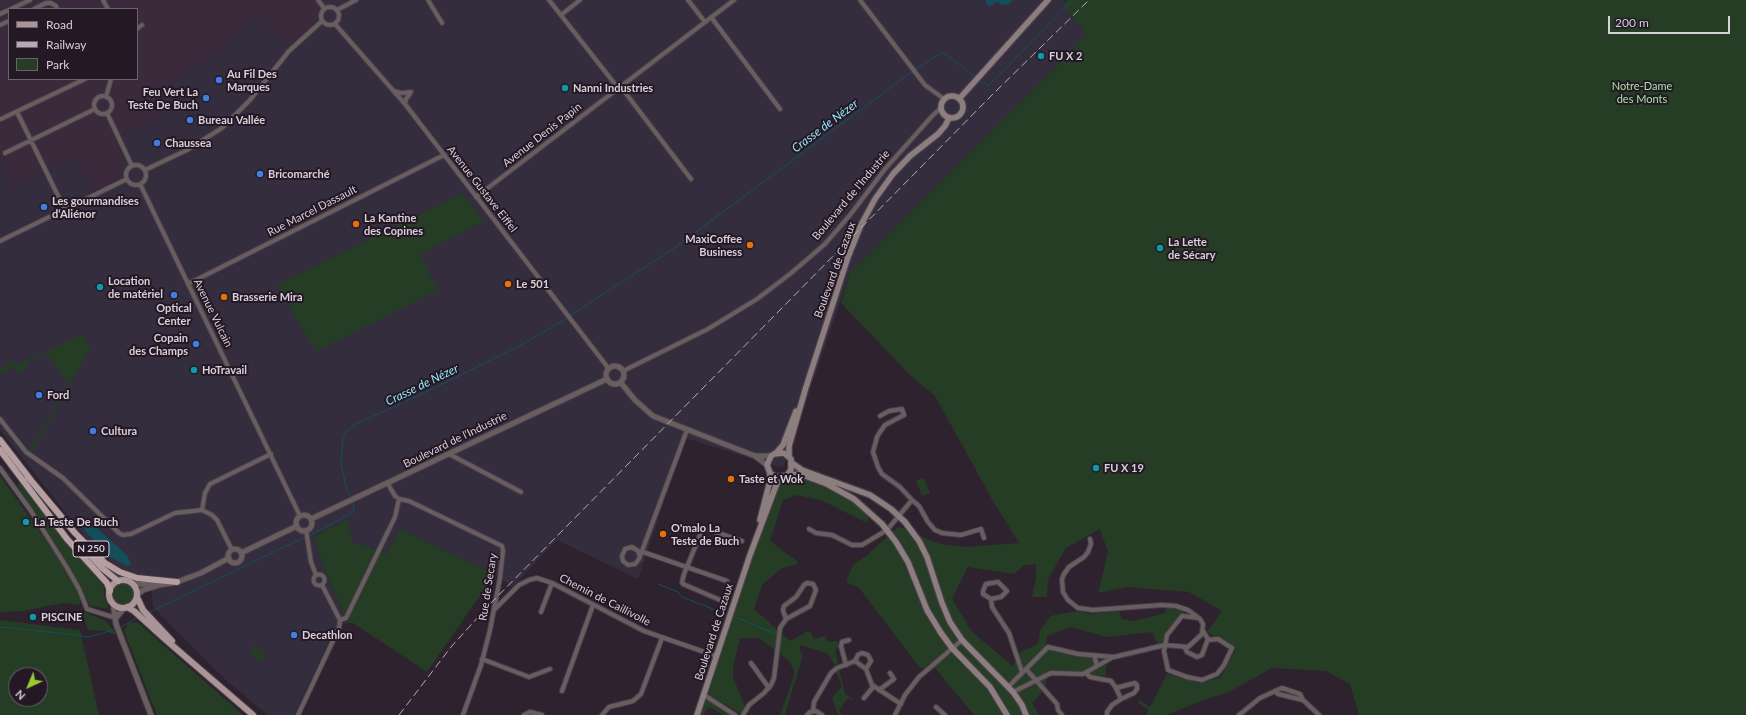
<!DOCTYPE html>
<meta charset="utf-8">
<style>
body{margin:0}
#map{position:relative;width:1746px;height:715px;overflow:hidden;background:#2e222f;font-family:Lato,sans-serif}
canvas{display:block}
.legend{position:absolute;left:8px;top:8px;width:130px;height:72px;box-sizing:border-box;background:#241825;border:1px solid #6c626d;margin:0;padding:5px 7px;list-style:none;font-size:12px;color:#d8d0d9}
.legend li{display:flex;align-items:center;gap:8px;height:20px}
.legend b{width:20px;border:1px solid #6c626d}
.north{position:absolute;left:8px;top:667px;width:40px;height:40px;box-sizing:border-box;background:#241825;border:1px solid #6c626d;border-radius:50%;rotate:224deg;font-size:11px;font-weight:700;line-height:16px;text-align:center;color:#d8d0d9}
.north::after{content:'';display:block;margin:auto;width:14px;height:18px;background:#9cca32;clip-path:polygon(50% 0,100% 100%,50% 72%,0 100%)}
.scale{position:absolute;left:1608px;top:16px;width:122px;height:18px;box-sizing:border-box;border:2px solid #d8d0d9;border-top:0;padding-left:5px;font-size:12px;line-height:14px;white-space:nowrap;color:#d8d0d9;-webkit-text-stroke:3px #241825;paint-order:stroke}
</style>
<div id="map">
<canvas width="1746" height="715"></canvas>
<ul class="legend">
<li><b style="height:5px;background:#a99496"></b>Road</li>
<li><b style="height:5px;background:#b4abb5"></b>Railway</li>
<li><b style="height:11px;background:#253d24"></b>Park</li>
</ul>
<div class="north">N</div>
<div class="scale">200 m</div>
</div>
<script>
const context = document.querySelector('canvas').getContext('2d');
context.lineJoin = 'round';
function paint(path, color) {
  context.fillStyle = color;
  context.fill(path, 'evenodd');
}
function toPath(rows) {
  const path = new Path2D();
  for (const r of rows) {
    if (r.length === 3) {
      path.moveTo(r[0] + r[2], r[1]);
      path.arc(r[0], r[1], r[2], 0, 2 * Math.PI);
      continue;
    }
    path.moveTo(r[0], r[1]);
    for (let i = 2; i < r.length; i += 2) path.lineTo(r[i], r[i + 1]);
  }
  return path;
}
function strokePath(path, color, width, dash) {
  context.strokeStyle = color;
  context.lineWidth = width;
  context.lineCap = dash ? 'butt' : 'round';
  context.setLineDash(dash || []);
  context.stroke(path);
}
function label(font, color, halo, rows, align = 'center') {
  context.font = font + ' Lato,sans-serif';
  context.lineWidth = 4;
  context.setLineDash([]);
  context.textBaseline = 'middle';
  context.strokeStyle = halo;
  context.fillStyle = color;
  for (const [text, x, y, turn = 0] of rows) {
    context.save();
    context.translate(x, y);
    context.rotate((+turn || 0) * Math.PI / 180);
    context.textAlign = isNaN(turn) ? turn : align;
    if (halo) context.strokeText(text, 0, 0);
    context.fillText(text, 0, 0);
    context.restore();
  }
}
paint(toPath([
 [0,0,320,0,317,21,289,46,261,12,192,70,155,95,165,113,115,139,125,161,120,170,119,179,93,192,76,158,15,188,0,157],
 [9,9,137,9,137,79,9,79]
]), '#3a2a3c');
paint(toPath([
 [320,0,1065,0,1063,5,1087,35,850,273,783,468,685,438,638,579,557,540,512,587,495,574,400,529,387,553,353,542,347,520,314,536,327,576,348,623,336,626,294,715,268,715,228,682,153,607,151,579,130,572,111,562,84,536,0,430,0,157,15,187,76,157,94,192,119,179,120,170,125,161,115,139,165,113,155,95,192,70,261,12,289,46,317,21]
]), '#342d3e');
paint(toPath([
 [1067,0,1746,0,1746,715,1359,715,1350,684,1326,671,1272,668,1227,693,1206,699,1167,715,1146,715,1149,709,1147,709,1137,702,1140,700,1150,707,1167,674,1198,683,1220,678,1236,649,1207,632,1222,611,1189,592,1127,587,1098,593,1108,552,1100,529,1066,548,1048,579,1047,597,1032,597,1036,578,1036,564,1024,565,1014,574,968,567,952,599,972,632,1013,666,1020,652,1038,644,1040,631,1050,616,1078,611,1090,614,1119,611,1122,619,1133,621,1165,613,1167,608,1186,611,1175,621,1164,642,1157,643,1152,632,1107,637,1070,627,1047,636,1046,645,1106,661,1106,676,1050,670,1043,691,1032,703,1039,715,974,715,935,668,920,668,859,588,846,582,853,565,866,556,898,527,915,531,926,539,941,544,965,547,1019,543,993,501,935,396,908,373,841,303,850,273,1087,35,1063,5],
 [463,193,484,221,420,254,437,290,316,352,277,285],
 [82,334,91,347,33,451,29,452,14,433,15,432,28,449,31,449,69,383,45,352],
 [43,351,45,353,26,363,28,367,20,374,14,367,0,374,0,369,8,365,7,362,11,360,16,366],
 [0,476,60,560,80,596,80,605,63,603,23,611,0,612],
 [799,476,827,487,852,501,869,514,867,523,823,501,797,495,783,500,770,541,797,561,798,564,782,568,762,585,754,609,790,641,808,631,811,632,814,639,825,636,828,642,837,641,840,648,835,649,838,663,835,665,827,653,800,645,800,650,803,655,785,715,780,715,794,676,794,671,789,661,759,638,740,638,733,667,733,677,746,709,744,713,740,714,727,705,714,699,709,695,708,690,733,612,736,610,743,589,753,554,775,493,782,481,786,478],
 [924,478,930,493,922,496,916,481],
 [21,482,99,578,104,588,104,596,109,609,90,606,69,565,17,485],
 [347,520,353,542,387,553,400,529,495,574,427,672,353,623,348,623,327,576,314,536],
 [123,594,11],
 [82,611,106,621,116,634,114,635,106,631,88,630],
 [0,620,80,630,99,715,0,715],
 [16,675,40,675,40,699,16,699],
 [137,622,243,715,157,715,124,631,128,623],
 [255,645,267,656,262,662,249,651],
 [839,669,845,694,855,700,847,699,839,711,842,715,838,715,832,698,842,686,836,672],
 [707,700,732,715,723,715,710,707,707,709,704,715,700,715,704,703]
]), '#253d24');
paint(toPath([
 [986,0,1013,0,1009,4,1002,5,997,2,989,6,986,3],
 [92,524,127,555,131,564,127,566,112,558,106,553,86,532,84,529,85,526]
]), '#134f5b');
strokePath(toPath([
 [916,69,943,52,975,77],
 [979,80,988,86,1073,0],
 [571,315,673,249,913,71],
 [351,498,346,486,341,463,343,436,347,430,356,424,428,391,519,346,566,319],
 [308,536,354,512,353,502],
 [658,584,678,592,682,597,726,614],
 [150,612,305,537],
 [735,617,776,634],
 [0,627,78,635],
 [121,627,137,618],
 [80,636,88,637,114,630]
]), '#134f5b', 1);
const minor = toPath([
 [103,0,108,9],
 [318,0,324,8],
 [428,0,442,23],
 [549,0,618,88],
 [688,0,705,22],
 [860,0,925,85,944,99],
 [330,16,9],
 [11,9,30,0],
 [34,9,46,3,51,3,56,6,57,9],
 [337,10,356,0],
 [0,14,9,10],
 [561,15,580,0],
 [711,17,780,109],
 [335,24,405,104,609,369],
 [0,25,9,21],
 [137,29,142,25],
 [621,87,691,179],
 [394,91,401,93,411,92],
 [103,105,9],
 [106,97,111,79],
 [405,104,406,99,411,92],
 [17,112,65,210],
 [107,113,132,166],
 [1,119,85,79],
 [5,153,95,109],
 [136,175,10],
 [145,170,187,150,222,128,250,100,289,51,322,21],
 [140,184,300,516],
 [476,197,734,0],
 [0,241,127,179],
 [188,284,444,155],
 [623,371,708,329,757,299,790,274,825,244,850,215,885,169,933,115,941,108],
 [0,419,26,452,63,478,119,533,123,535,131,534,175,513,202,510,212,515,217,520,232,550],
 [449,454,521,492],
 [0,468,31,511,66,566,79,589,87,609,116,618],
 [399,499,409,501,502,546,503,551,500,578,490,630,481,665,463,715],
 [912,500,919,506,928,522,935,530,942,533,961,535,981,529,984,538],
 [202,510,205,493,210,484,271,454],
 [809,529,816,533,832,535,852,545,862,545,887,530,912,500,900,487,882,474,878,467,873,452,877,437,880,432,885,425,904,415,902,409,889,411,880,416],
 [306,530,311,562,316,575],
 [643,552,727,581],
 [640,557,638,551,632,547,625,549,622,556,623,561,628,565,635,564,639,559,687,430],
 [319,580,5.5],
 [998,582,1007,591,1001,597,991,599,983,594,983,591,986,584,998,582],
 [322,585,340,620],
 [991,599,992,607,1009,633,1022,672],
 [720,600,683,584,682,582,684,574,703,528,742,541],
 [494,610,519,585,529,580,537,578,552,583,644,631,716,656],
 [541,612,552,583],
 [1199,618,1182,616,1167,635,1164,651,1168,670,1187,677,1202,680,1217,674,1224,665,1232,648,1218,639,1208,640],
 [340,620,346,618,395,517,399,499,395,496,388,484],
 [1185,648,1187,652,1197,657,1202,655,1208,639,1203,631],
 [1094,655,1097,666],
 [482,659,529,677,550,669],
 [855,661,858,655,862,653,868,655,871,661,866,669],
 [751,663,769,688],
 [846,665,841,646,842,642,849,640],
 [1026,669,1057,704,1058,710,1062,715],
 [1086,673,1090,677,1111,681,1116,688,1121,699,1112,705,1107,712,1107,715],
 [1008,687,1048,647,1078,654,1114,657,1165,645,1188,647,1202,634,1203,624,1200,619,1188,610,1176,606,1162,605,1093,610,1078,608,1068,600,1063,592,1062,579,1064,574,1069,567,1084,557,1088,552,1091,544,1090,539],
 [1116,688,1135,683,1137,685,1137,689,1134,693,1121,699],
 [879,690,894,679,890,673],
 [562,691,593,605],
 [1275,691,1278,694,1303,700],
 [1013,692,1051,673,1083,674,1113,657],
 [704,695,735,715],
 [864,698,874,686],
 [936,707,945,715],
 [813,711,814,702,831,673,837,668,855,661,866,669,872,685,901,704],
 [298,715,339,628,340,620],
 [524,715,530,712,542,715],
 [602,715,609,707,633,701,641,694,662,638],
 [743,715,749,705,764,693,771,685,774,678,780,628,786,619,810,606,816,590,813,584,807,583,804,585,796,597,784,606,783,610,786,619],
 [807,715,810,712,816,711,822,715],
 [895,715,905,695,919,677,962,640],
 [1239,715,1260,698,1282,688,1300,694,1303,700,1319,715]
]);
const tertiary = toPath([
 [615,375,9],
 [621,383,635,400,653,416,755,456,767,465],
 [756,456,771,456],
 [304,523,8],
 [311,519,607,379],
 [235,556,7],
 [241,553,297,526],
 [131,583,139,584,159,585,177,582,201,573,229,558],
 [137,595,143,590,156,586],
 [113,603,116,624,151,715],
 [116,618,124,608]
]);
const secondary = toPath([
 [952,107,11],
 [959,99,1048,0],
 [776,453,783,445,796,411],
 [789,456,789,446,806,387,848,257,861,225,875,199,893,174,910,156,938,134,945,126,949,118],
 [792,463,802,470,870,495,891,509,905,522,919,541,927,557,942,603,950,622,962,640,1013,692,1022,705,1026,715],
 [787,475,791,470,791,459,784,453,774,454,771,456,767,465,770,473,776,477,800,474,827,484,854,499,882,524,896,542,908,562,927,610,941,633,952,648,990,687,1007,715],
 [760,520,770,481,770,473],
 [697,715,750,555,777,483,783,477]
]);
const primary = toPath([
 [123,594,14],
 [137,597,143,610,172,641],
 [127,607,134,611,166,640,253,715]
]);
const trunk = toPath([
 [0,440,30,479],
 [0,450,67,539,107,583,110,591],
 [28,477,75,533,105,563,120,572,137,578,177,582],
 [78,542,102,568,118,581]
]);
strokePath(minor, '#493e4a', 6);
strokePath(tertiary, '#493e4a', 7);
strokePath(secondary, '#493e4a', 8);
strokePath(primary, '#493e4a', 8);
strokePath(trunk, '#493e4a', 8);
strokePath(minor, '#685e5f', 4);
strokePath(tertiary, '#685e5f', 5);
strokePath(secondary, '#8c7d7e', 5.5);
strokePath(primary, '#a99496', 6);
strokePath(trunk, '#b69fa1', 6);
strokePath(toPath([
 [399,715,451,647,490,604,992,95,1089,0]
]), '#b4abb5', 1, [8, 4]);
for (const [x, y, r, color] of [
 [1041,56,4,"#0f9aa8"],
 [219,80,4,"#3f7fe0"],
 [565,88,4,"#0f9aa8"],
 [206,98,4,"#3f7fe0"],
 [190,120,4,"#3f7fe0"],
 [157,143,4,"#3f7fe0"],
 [260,174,4,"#3f7fe0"],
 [44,207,4,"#3f7fe0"],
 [356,224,4,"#e8710a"],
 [750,245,4,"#e8710a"],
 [1160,248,4,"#0f9aa8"],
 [508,284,4,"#e8710a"],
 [100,287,4,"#0f9aa8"],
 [174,295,4,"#3f7fe0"],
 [224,297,4,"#e8710a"],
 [196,344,4,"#3f7fe0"],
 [194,370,4,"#0f9aa8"],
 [39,395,4,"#3f7fe0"],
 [93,431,4,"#3f7fe0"],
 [1096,468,4,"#0f9aa8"],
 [731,479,4,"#e8710a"],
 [26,522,4,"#0f9aa8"],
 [663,534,4,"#e8710a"],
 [33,617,4,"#0f9aa8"],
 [294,635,4,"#3f7fe0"]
]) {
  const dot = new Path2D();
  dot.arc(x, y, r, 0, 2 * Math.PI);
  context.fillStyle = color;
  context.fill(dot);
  strokePath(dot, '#241825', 1.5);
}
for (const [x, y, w] of [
 [91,549,36]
]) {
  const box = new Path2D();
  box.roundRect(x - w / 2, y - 8, w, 16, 3);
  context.fillStyle = '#241825';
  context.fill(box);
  strokePath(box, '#d8d0d9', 1);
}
label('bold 10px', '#d8d0d9', null, [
 ["N 250",91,549]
]);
label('bold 11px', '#d8d0d9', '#241825', [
 ["FU X 2",1049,56],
 ["Au Fil Des",227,74],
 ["Marques",227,87],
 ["Nanni Industries",573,88],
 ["Feu Vert La",198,92,"right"],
 ["Teste De Buch",198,105,"right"],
 ["Bureau Vallée",198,120],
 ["Chaussea",165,143],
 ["Bricomarché",268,174],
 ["Les gourmandises",52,201],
 ["d‘Aliénor",52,214],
 ["La Kantine",364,218],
 ["des Copines",364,231],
 ["MaxiCoffee",742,239,"right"],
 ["Business",742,252,"right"],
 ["La Lette",1168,242],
 ["de Sécary",1168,255],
 ["Location",108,281],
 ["de matériel",108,294],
 ["Le 501",516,284],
 ["Brasserie Mira",232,297],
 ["Optical",174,308,"center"],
 ["Center",174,321,"center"],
 ["Copain",188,338,"right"],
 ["des Champs",188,351,"right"],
 ["HoTravail",202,370],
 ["Ford",47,395],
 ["Cultura",101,431],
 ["FU X 19",1104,468],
 ["Taste et Wok",739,479],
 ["La Teste De Buch",34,522],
 ["O'malo La",671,528],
 ["Teste de Buch",671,541],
 ["PISCINE",41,617],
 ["Decathlon",302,635]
], 'left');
label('11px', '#a6e2a1', '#241825', [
 ["Notre-Dame",1642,86],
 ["des Monts",1642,99]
]);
label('11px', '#d8d0d9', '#241825', [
 ["Avenue Denis Papin",542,135,-38],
 ["Avenue Gustave Eiffel",482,189,52],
 ["Boulevard de l'Industrie",851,195,-50],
 ["Rue Marcel Dassault",312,211,-27],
 ["Boulevard de Cazaux",835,270,-70],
 ["Avenue Vulcain",213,313,64],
 ["Boulevard de l'Industrie",455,440,-26],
 ["Rue de Secary",488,587,-81],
 ["Chemin de Caillivolle",605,600,27],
 ["Boulevard de Cazaux",714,632,-72]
]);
label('italic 12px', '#92e6fa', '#241825', [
 ["Crasse de Nézer",825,126,-37],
 ["Crasse de Nézer",422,385,-26]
]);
</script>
